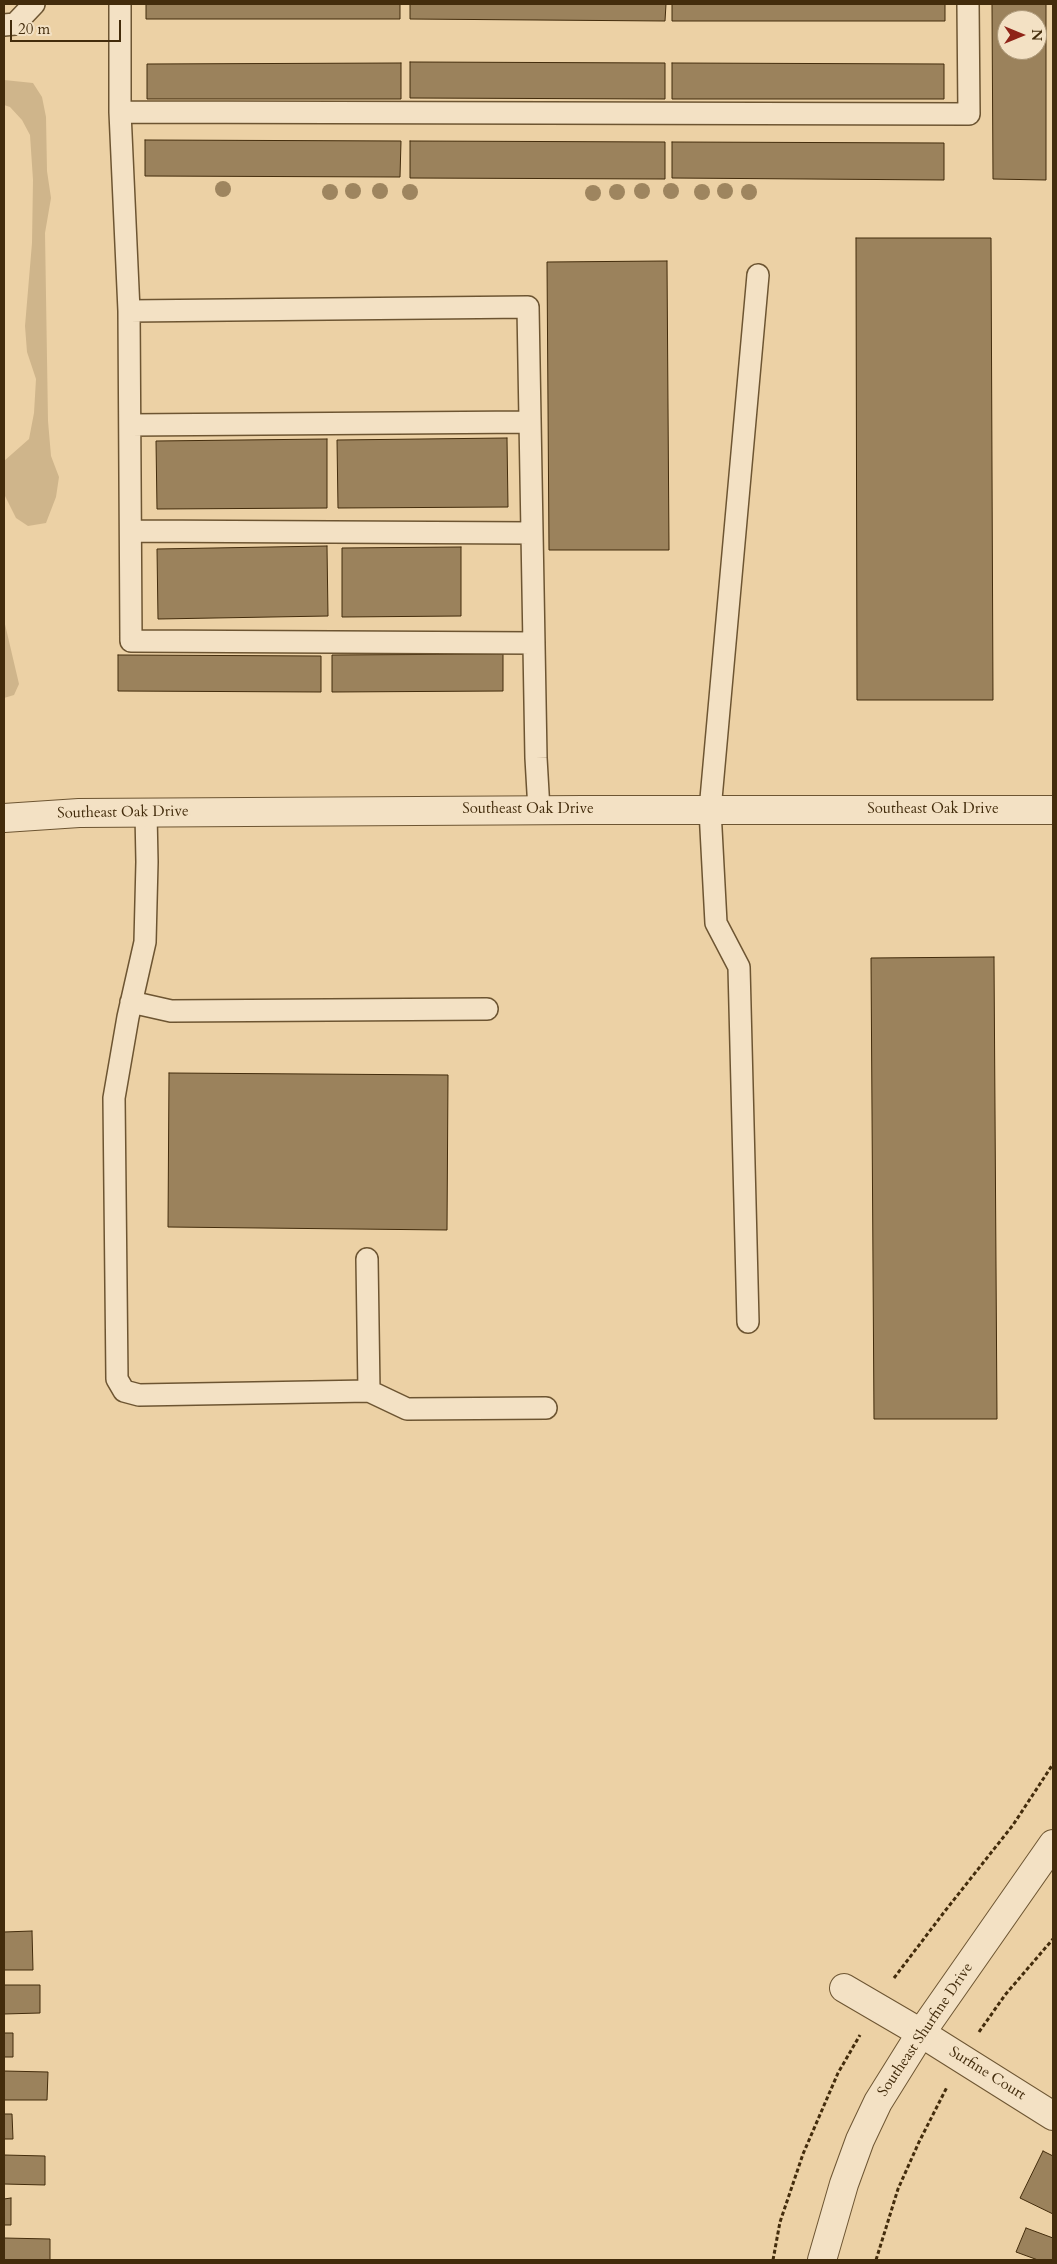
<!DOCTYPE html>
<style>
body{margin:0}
#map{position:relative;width:1057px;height:2264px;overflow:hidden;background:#ecd1a5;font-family:Cardo,serif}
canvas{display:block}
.frame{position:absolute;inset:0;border:5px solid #432c0c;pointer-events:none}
.north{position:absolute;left:997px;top:10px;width:50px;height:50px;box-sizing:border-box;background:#f3e1c4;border:1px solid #ad997a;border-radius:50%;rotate:90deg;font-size:14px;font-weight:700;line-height:20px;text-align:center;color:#432c0c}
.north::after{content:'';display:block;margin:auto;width:18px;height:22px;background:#8f2418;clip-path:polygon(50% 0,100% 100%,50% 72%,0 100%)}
.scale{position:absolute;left:10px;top:20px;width:111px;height:22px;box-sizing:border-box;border:2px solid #432c0c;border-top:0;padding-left:6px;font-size:15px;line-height:18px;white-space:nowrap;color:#432c0c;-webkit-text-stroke:4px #f3e1c4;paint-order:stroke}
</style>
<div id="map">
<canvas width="1057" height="2264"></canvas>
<div class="frame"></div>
<div class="north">N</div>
<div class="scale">20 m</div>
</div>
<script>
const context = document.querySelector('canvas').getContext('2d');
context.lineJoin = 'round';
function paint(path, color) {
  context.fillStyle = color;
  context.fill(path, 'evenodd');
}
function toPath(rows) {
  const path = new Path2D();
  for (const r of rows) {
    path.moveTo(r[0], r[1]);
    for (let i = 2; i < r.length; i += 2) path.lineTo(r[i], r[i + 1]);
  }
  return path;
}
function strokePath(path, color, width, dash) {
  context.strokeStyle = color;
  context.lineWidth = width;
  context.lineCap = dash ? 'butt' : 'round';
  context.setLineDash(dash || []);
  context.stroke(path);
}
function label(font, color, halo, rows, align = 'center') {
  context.font = font + ' Cardo,serif';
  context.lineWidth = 4.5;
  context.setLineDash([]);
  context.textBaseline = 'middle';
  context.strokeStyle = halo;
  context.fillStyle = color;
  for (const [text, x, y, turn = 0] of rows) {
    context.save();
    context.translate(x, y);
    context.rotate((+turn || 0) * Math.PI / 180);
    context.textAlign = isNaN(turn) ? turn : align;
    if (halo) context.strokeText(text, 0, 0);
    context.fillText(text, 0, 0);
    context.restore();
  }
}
paint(toPath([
 [4,80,33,83,42,97,46,117,47,171,51,198,45,233,48,421,51,456,59,477,56,497,46,523,28,526,16,518,4,494,4,461,29,439,34,413,36,379,27,352,25,326,32,243,33,180,30,135,22,120,10,107,4,105],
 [4,620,19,684,14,695,4,698]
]), '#cfb58b');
const building = toPath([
 [146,4,400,4,400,19,146,19,146,4],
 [410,4,666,4,665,21,410,19,410,4],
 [672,4,945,4,945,21,672,21,672,4],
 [992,4,1046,4,1046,180,993,179,992,4],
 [1007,20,1037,20,1037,50,1007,50,1007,20],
 [410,62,665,63,665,99,410,98,410,62],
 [401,63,401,99,147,99,147,64,401,63],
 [672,63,944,64,944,99,672,99,672,63],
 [145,140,401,141,400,177,145,176,145,140],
 [410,141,665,142,665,179,410,178,410,141],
 [672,142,944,143,944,180,672,178,672,142],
 [856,238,991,238,993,700,857,700,856,238],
 [667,261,669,550,549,550,547,262,667,261],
 [507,438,508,507,338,508,337,440,507,438],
 [327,439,327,508,157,509,156,441,327,439],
 [327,546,328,616,158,619,157,549,327,546],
 [461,547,461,616,342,617,342,548,461,547],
 [503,654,503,691,332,692,332,655,503,654],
 [118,655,321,656,321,692,118,691,118,655],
 [994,957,997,1419,874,1419,871,958,994,957],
 [169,1073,448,1075,447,1230,168,1227,169,1073],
 [32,1931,33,1970,4,1970,4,1932,32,1931],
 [4,1985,40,1985,40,2013,4,2014,4,1985],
 [4,2033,13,2033,13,2057,4,2057,4,2033],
 [4,2071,48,2072,47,2100,4,2100,4,2071],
 [4,2114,12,2114,13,2139,4,2139,4,2114],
 [1043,2151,1053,2156,1053,2214,1020,2198,1043,2151],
 [4,2155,45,2156,45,2185,4,2184,4,2155],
 [11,2198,11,2225,4,2225,4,2199,11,2198],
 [1026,2228,1053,2238,1053,2260,1038,2260,1016,2252,1026,2228],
 [4,2238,50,2239,50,2260,4,2260,4,2238]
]);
paint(building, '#9b825c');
strokePath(building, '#432c0c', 1);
const service = toPath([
 [120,4,120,112,969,114,968,4],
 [4,25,15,24,34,4],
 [120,112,129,311,528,307,536,758,539,810],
 [129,311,131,641,534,643],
 [130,425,530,422],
 [131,531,532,533],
 [146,813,147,862,145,942,128,1017,114,1098,117,1379,124,1391,139,1395,369,1391,407,1409,546,1408],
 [131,1002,171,1011,487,1009],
 [367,1259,369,1391],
 [748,1322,739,967,716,923,710,810,758,275]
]);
const minor = toPath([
 [4,818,79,813,584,810,1053,810],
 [844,1988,921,2033,1053,2116]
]);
const tertiary = toPath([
 [822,2260,844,2184,860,2140,878,2102,921,2033,1053,1844]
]);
strokePath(service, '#6d5532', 24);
strokePath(minor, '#6d5532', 30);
strokePath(tertiary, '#6d5532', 30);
strokePath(toPath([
 [894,1978,945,1911,1013,1825,1053,1764],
 [979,2032,1005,1995,1053,1939],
 [773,2260,780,2222,803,2154,838,2073,860,2035],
 [876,2260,898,2189,919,2142,947,2087]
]), '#432c0c', 3, [4, 2.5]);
strokePath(service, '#f3e1c4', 21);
strokePath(minor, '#f3e1c4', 28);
strokePath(tertiary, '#f3e1c4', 28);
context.fillStyle = '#9e855f';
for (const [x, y] of [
 [223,189],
 [353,191],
 [380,191],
 [642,191],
 [671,191],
 [725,191],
 [330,192],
 [410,192],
 [617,192],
 [702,192],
 [749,192],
 [593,193]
]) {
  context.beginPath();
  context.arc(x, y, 8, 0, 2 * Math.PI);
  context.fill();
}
label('15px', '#432c0c', '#f3e1c4', [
 ["Southeast Oak Drive",528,810],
 ["Southeast Oak Drive",933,810],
 ["Southeast Oak Drive",123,813,-1],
 ["Southeast Shurfine Drive",926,2030,-56],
 ["Surfine Court",987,2074,32]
]);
</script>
